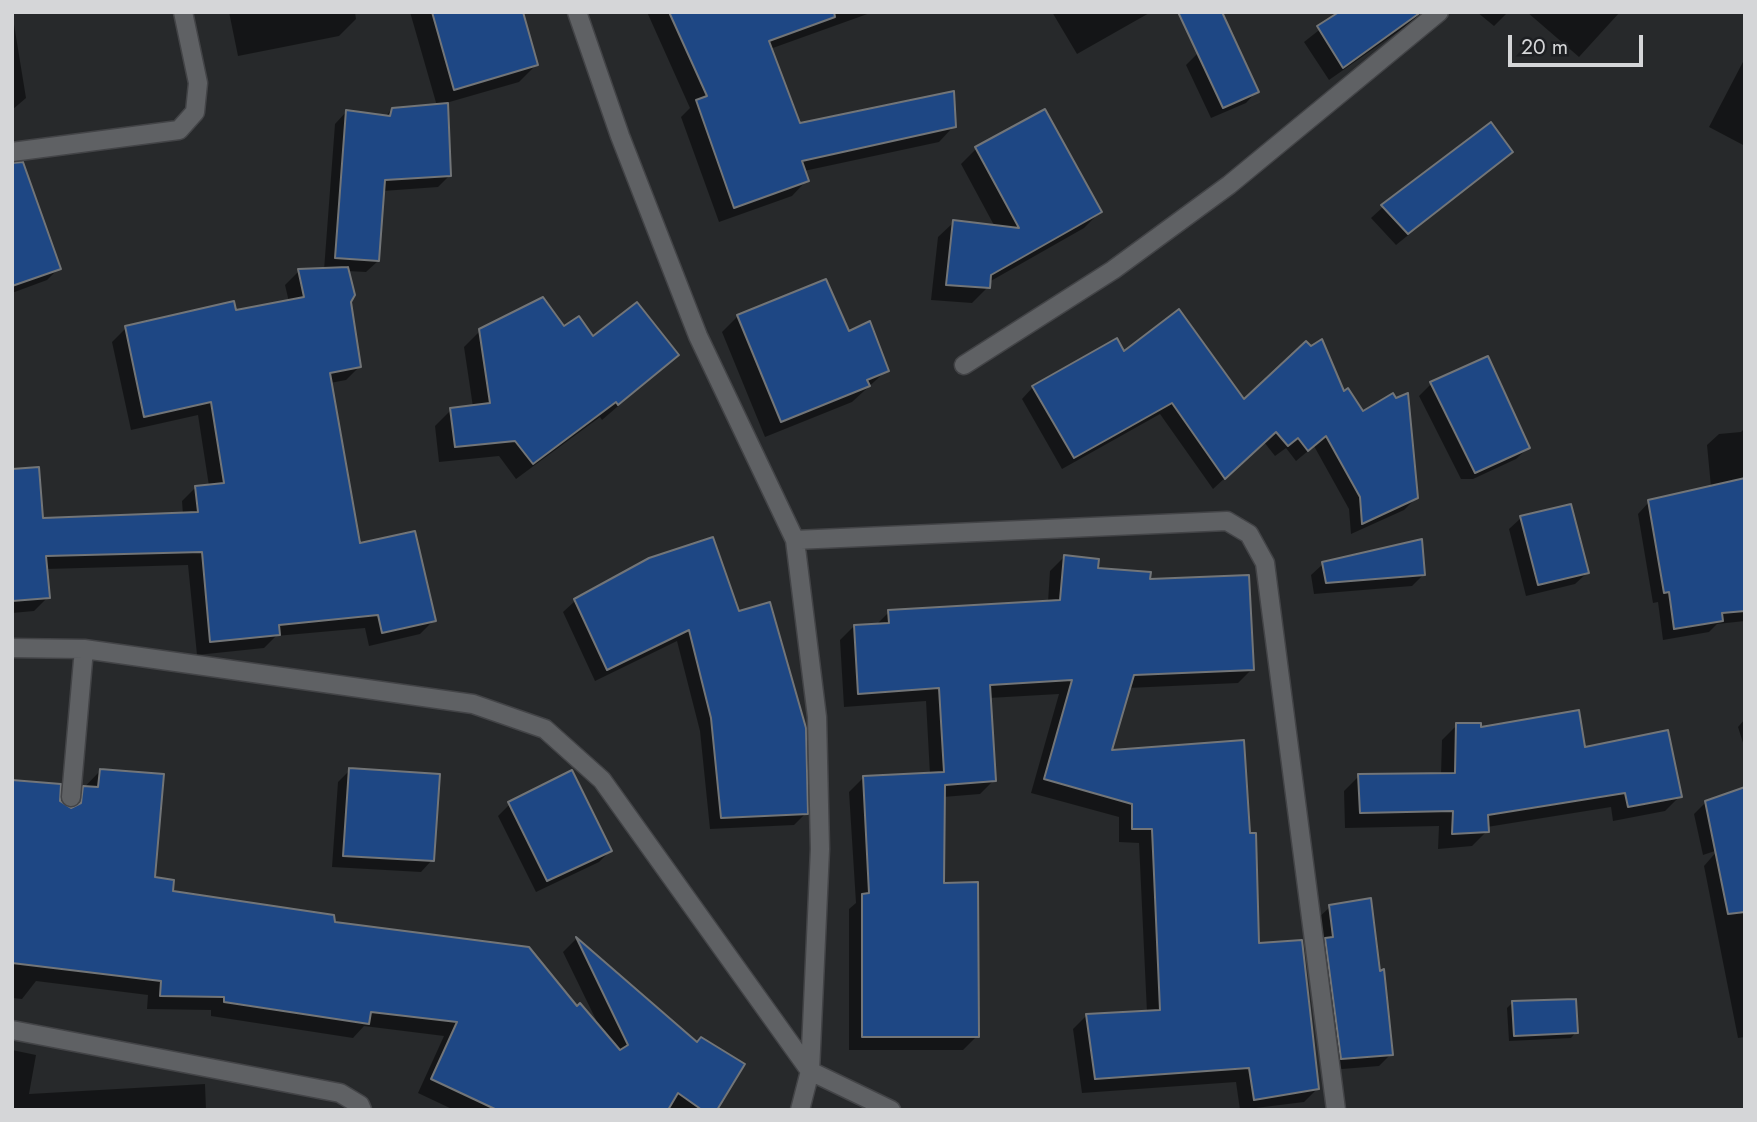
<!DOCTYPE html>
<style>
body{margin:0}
#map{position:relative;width:1757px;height:1122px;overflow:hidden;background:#27292b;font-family:Jost,sans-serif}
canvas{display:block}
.frame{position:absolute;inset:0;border:14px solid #d5d6d8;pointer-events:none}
.scale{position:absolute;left:1508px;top:35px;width:135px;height:32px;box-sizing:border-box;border:4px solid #d5d6d8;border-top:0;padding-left:9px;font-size:21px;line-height:24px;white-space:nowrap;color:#d5d6d8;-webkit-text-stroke:5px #1d1f22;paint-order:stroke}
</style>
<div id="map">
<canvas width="1757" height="1122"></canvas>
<div class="frame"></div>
<div class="scale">20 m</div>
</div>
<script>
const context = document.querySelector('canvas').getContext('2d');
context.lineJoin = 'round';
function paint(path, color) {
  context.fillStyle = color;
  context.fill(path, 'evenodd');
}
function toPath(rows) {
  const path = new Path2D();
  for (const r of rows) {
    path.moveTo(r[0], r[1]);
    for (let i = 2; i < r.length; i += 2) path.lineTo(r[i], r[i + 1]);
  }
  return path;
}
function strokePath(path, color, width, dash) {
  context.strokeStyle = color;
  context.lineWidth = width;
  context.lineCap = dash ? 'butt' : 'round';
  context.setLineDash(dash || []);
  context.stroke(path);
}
paint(toPath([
 [12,12,26,98,12,110],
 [229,12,355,12,356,19,339,36,238,56],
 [410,12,521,12,536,65,519,82,446,103,450,175,438,187,383,191,378,261,366,272,347,271,359,367,346,380,330,383,358,545,434,620,420,634,369,646,365,628,276,636,264,648,197,655,188,565,46,569,48,597,34,611,12,613,12,495,41,520,183,515,182,501,196,487,209,486,198,415,131,430,112,342,126,328,289,302,285,285,299,271,324,270,335,124,346,112,385,117,392,109,437,106],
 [647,12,873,12,770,49,799,125,954,126,939,142,804,171,807,180,792,196,719,222,681,117,690,108],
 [1052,12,1151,12,1077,54],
 [1342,12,1426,12,1329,80,1304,42],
 [1477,12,1508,12,1494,26],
 [1527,12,1620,12,1579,57],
 [1198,53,1257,91,1246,103,1211,118,1186,65],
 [1745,58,1745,146,1709,127],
 [977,148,1100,212,1084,228,989,282,988,287,972,303,931,300,938,237,954,222,995,227,961,164],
 [1511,152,1396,245,1371,218,1383,207],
 [12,195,59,268,47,280,12,293],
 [738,316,848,333,887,370,852,402,765,437,722,332],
 [563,329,593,339,677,355,602,420,600,417,516,479,499,456,439,462,435,426,451,410,473,407,464,347,480,331],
 [1124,354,1244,402,1343,393,1416,498,1404,510,1351,534,1349,509,1314,446,1296,461,1286,448,1275,456,1264,442,1213,489,1160,414,1062,469,1022,399,1033,387],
 [1431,384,1528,448,1516,459,1473,479,1461,479,1419,396],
 [1745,428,1745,621,1717,624,1709,632,1663,640,1658,602,1653,603,1638,514,1649,502,1711,487,1707,445,1719,434,1741,432],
 [1521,518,1587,573,1575,584,1526,596,1509,529],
 [1064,557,1096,570,1149,581,1252,669,1238,683,1128,688,1110,752,1257,944,1318,1088,1304,1102,1240,1110,1236,1082,1082,1093,1073,1029,1087,1015,1147,1013,1139,843,1119,842,1119,817,1031,793,1059,694,989,698,994,780,980,794,943,797,942,884,977,1036,963,1050,849,1050,849,909,856,903,849,792,863,778,930,775,926,701,844,707,840,640,854,626,876,625,889,612,1048,602,1050,571],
 [650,560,806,813,794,825,710,829,700,731,677,641,595,681,563,612,575,601],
 [1323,564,1424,574,1412,586,1314,594,1311,575],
 [1745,719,1745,749,1738,727],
 [1457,725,1583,749,1680,796,1665,811,1613,821,1611,807,1487,827,1487,831,1472,846,1438,849,1439,826,1345,828,1344,791,1359,776,1441,775,1442,740],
 [350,770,432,860,421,872,332,867,338,782],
 [100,771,153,879,171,893,333,924,576,1009,599,1026,563,952,576,939,696,1044,715,1110,454,1110,418,1093,444,1036,364,1026,353,1038,211,1016,211,1010,147,1009,148,995,36,981,22,999,12,998,12,781,59,802,69,810,70,802],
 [1745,789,1745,1037,1738,1038,1704,866,1718,850,1703,855,1694,814,1706,802],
 [510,804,610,851,599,862,536,892,498,816],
 [1330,907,1391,1054,1379,1066,1330,1070,1318,918],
 [1512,1003,1576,1032,1571,1038,1509,1041,1507,1008],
 [12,1050,36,1055,29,1094,205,1084,206,1110,12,1110]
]), '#0007');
const building = toPath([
 [432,12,523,12,538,65,454,90,432,12],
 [669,12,834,12,835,17,769,41,800,123,954,91,956,127,802,161,809,181,734,208,696,100,707,96,669,12],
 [1178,12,1222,12,1259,92,1223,108,1178,12],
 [1339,12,1421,12,1343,68,1317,26,1339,12],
 [448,103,451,176,385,180,379,261,335,258,346,110,390,116,392,108,448,103],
 [1045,109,1102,212,991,275,990,288,946,285,953,220,1019,228,975,147,1045,109],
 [1491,122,1513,152,1408,234,1381,205,1491,122],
 [23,162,61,269,12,286,12,163,23,162],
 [348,267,355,295,351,302,361,367,330,373,360,543,415,531,436,621,382,633,378,615,279,625,280,635,210,642,202,552,46,556,50,598,12,601,12,469,39,467,43,518,198,512,195,486,224,483,211,402,144,417,125,326,234,301,236,310,304,297,298,269,348,267],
 [826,279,849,331,870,321,889,371,867,380,870,386,781,422,737,315,826,279],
 [543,297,564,326,579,316,593,336,637,302,679,355,618,405,616,402,533,464,515,441,455,447,450,408,490,403,479,329,543,297],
 [1179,309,1244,399,1306,341,1311,346,1322,339,1344,391,1348,388,1363,411,1393,393,1396,398,1408,393,1418,498,1362,524,1360,497,1326,436,1308,451,1298,438,1288,446,1276,432,1225,479,1172,403,1074,458,1032,386,1117,338,1124,351,1179,309],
 [1488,356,1530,448,1475,473,1430,382,1488,356],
 [1745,478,1745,611,1722,613,1723,621,1674,629,1669,592,1664,593,1648,500,1745,478],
 [1571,504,1589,573,1538,585,1520,516,1571,504],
 [713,537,739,611,770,602,806,728,808,814,721,818,711,718,689,630,607,670,574,599,649,558,713,537],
 [1422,539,1425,575,1326,583,1322,562,1422,539],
 [1064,555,1099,559,1098,568,1151,572,1150,579,1249,575,1254,670,1134,675,1112,750,1244,740,1250,833,1256,833,1259,943,1302,940,1319,1089,1254,1100,1249,1068,1095,1079,1086,1014,1160,1010,1152,829,1132,829,1132,804,1044,779,1072,680,990,685,996,781,945,785,944,883,978,882,979,1037,862,1037,862,894,869,893,863,776,944,772,939,688,858,694,854,625,889,623,888,610,1060,600,1064,555],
 [1579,710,1585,747,1668,730,1682,797,1628,807,1625,793,1488,815,1489,832,1452,834,1453,811,1360,813,1358,774,1455,773,1456,723,1481,723,1481,727,1579,710],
 [349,768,440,774,434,861,343,856,349,768],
 [100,769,164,774,155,877,174,880,173,891,334,915,335,922,529,947,577,1006,580,1003,620,1050,628,1045,576,937,697,1042,701,1037,745,1064,717,1110,702,1110,678,1093,668,1110,497,1110,431,1079,457,1022,371,1012,369,1024,224,1002,224,997,160,996,161,981,12,963,12,780,61,784,60,801,71,808,81,803,83,786,98,787,100,769],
 [572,770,612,851,547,881,508,802,572,770],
 [1745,787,1745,912,1728,914,1705,801,1745,787],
 [1371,898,1380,971,1384,969,1393,1055,1341,1059,1325,938,1333,937,1329,905,1371,898],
 [1576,999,1578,1033,1514,1036,1512,1001,1576,999]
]);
paint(building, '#1e4784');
strokePath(building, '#727578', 2);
const minor = toPath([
 [577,12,620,136,698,336,795,540,1227,521,1249,534,1265,563,1336,1110],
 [12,152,179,130,195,112,198,83,183,12],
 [964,365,1113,270,1229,185,1439,12],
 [12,648,84,649,473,704,545,729,602,780,810,1071,820,849,817,717,795,540],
 [71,797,84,649],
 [12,1030,340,1093,360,1105,362,1110],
 [800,1110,810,1071,891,1110]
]);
strokePath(minor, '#434447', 21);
strokePath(minor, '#5f6164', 18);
</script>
